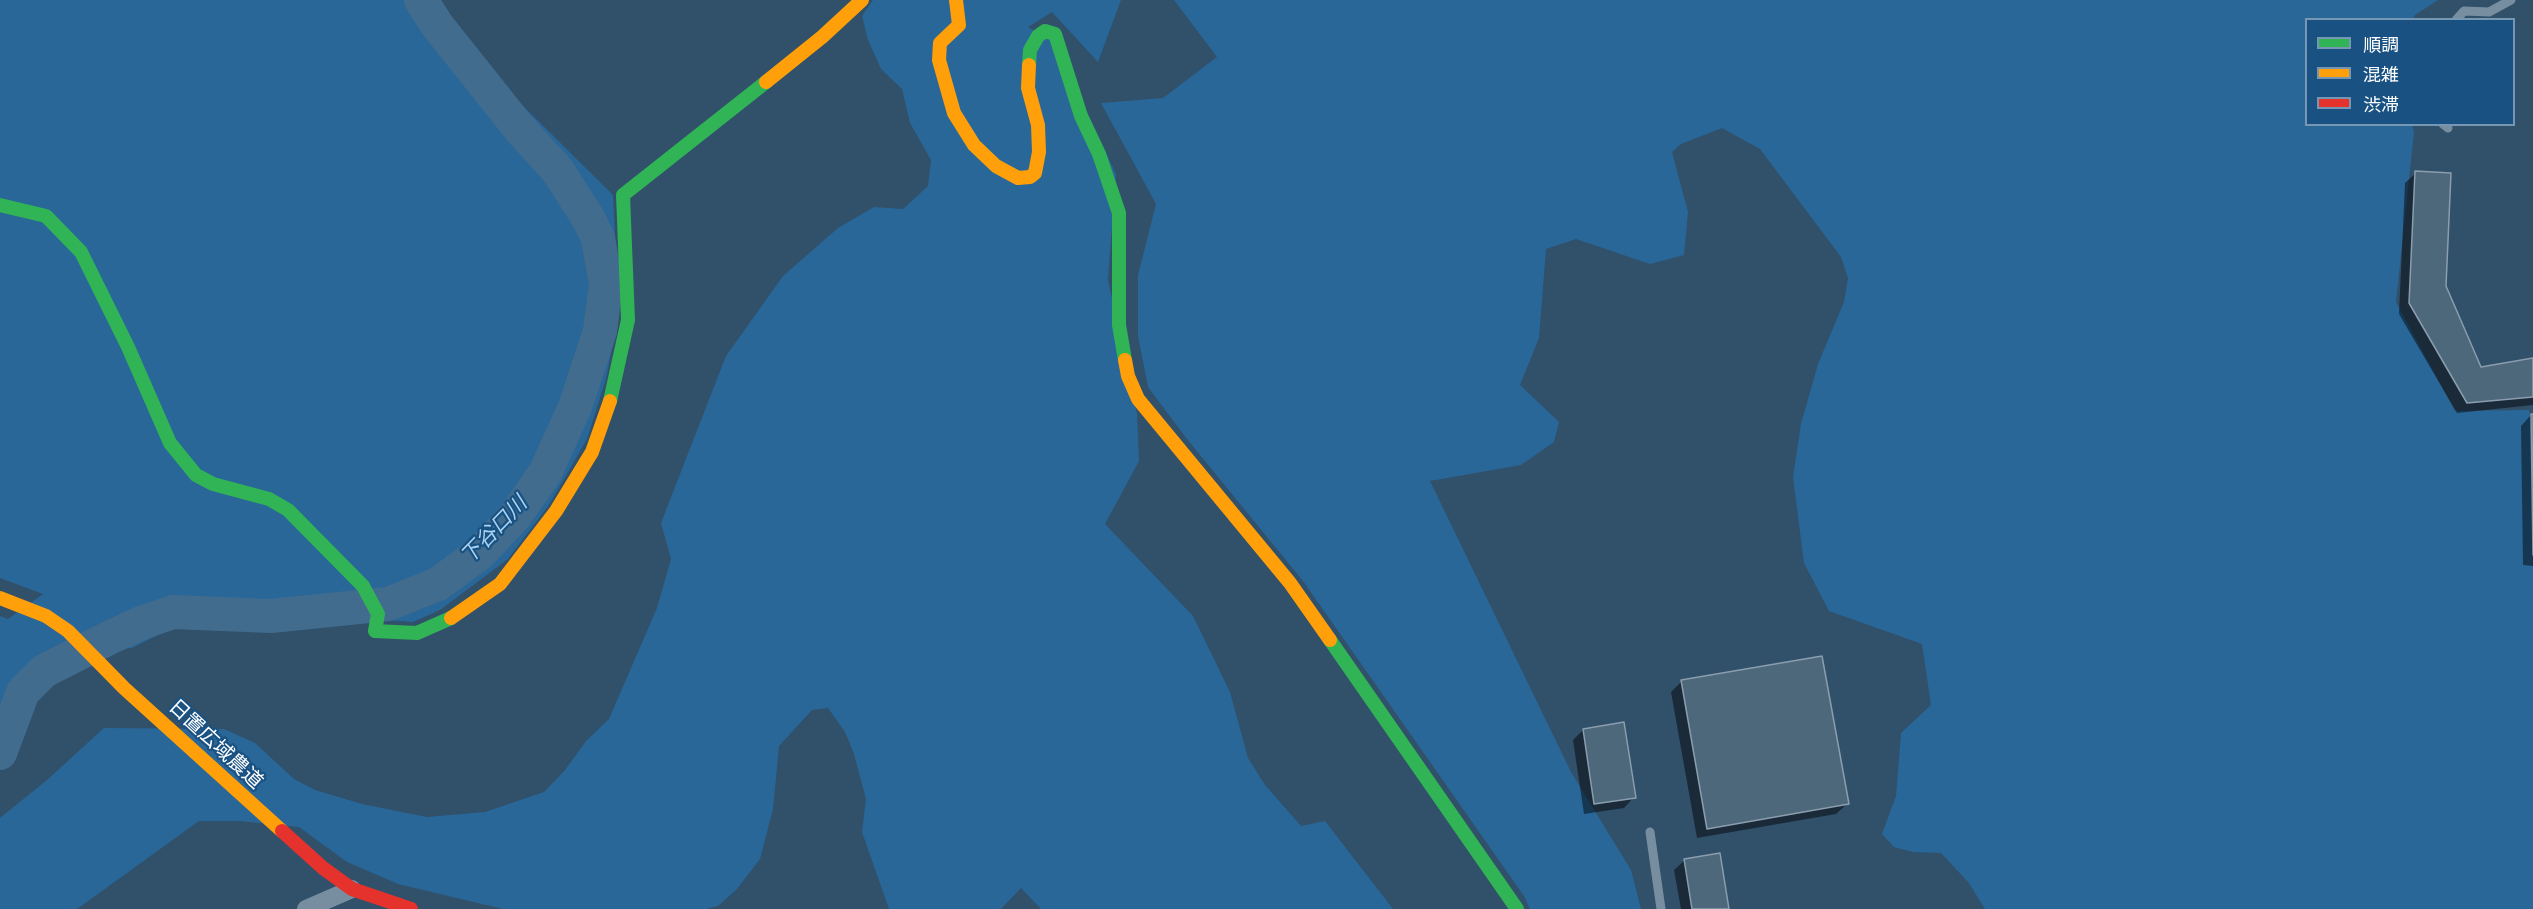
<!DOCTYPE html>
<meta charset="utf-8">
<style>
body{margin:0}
#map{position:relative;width:2533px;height:909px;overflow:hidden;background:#31506a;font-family:"Roboto Condensed","Noto Sans JP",sans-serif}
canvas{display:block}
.legend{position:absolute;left:2305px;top:18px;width:210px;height:108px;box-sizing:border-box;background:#195282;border:2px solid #7597b4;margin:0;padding:8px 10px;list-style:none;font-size:18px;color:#fff}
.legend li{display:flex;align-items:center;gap:12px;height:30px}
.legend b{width:30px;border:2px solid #7597b4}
</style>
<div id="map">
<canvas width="2533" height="909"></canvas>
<ul class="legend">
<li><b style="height:8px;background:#30b455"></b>順調</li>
<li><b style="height:8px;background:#ff9f0a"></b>混雑</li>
<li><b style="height:8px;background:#e5322d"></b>渋滞</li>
</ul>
</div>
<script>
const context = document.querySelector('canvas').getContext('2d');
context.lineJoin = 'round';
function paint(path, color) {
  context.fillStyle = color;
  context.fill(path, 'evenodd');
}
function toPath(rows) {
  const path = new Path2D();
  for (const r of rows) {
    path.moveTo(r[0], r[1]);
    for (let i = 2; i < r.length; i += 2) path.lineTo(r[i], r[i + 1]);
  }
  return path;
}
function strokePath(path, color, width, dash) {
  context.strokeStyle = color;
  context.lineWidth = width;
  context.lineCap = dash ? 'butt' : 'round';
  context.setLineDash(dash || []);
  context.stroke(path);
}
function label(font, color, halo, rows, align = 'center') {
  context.font = font + ' "Roboto Condensed","Noto Sans JP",sans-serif';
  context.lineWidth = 4.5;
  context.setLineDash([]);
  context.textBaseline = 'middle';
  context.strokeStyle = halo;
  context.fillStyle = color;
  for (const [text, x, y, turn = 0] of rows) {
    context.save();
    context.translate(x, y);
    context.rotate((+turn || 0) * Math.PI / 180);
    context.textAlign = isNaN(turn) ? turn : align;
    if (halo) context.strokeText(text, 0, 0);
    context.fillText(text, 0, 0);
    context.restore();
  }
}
paint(toPath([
 [0,0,432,0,500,83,613,195,619,312,606,379,587,439,549,505,508,559,440,610,413,622,354,618,178,625,132,648,56,651,17,684,0,719,0,616,8,619,43,594,0,578],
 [873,0,1121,0,1098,62,1052,12,1028,27,1054,42,1116,174,1108,280,1137,413,1139,461,1105,524,1193,616,1230,692,1248,758,1265,785,1301,826,1325,821,1393,909,1041,909,1021,888,1001,909,889,909,862,832,866,799,854,754,845,732,828,708,812,710,779,746,773,809,760,859,737,889,718,906,706,909,503,909,398,884,347,862,299,827,239,821,199,821,77,909,0,909,0,818,47,780,104,728,224,729,255,743,294,779,315,790,362,804,427,817,485,812,544,792,565,770,586,741,609,719,657,608,671,559,661,523,726,356,783,276,838,228,874,207,903,209,928,186,931,160,910,123,902,89,881,69,868,40,862,16],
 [1174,0,2438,0,2415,15,2413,19,2306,20,2306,124,2412,125,2414,132,2396,302,2455,411,2529,410,2533,437,2533,909,1985,909,1969,883,1941,853,1913,852,1894,847,1882,834,1896,796,1901,733,1931,705,1922,644,1829,611,1804,563,1793,477,1801,424,1818,364,1844,302,1848,278,1841,257,1760,149,1722,128,1681,144,1672,152,1688,212,1684,255,1650,264,1576,239,1546,249,1539,338,1520,385,1559,422,1554,442,1521,465,1430,481,1571,772,1631,870,1641,909,1530,909,1524,896,1303,581,1187,439,1148,387,1138,336,1138,275,1156,204,1101,103,1163,98,1217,57]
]), '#296799');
paint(toPath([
 [2416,173,2444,286,2480,368,2533,359,2533,405,2457,413,2399,314,2405,183],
 [2531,415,2533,415,2533,566,2523,565,2521,426],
 [1681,682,1847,804,1836,814,1697,838,1671,692],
 [1583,730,1634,797,1624,808,1584,814,1573,740],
 [1685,860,1728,909,1681,909,1674,870]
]), '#0007');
strokePath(toPath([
 [0,753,23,692,44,671,111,637,141,623,173,612,271,616,388,604,438,584,479,554,515,516,545,473,575,407,600,331,606,284,598,238,588,218,558,171,519,128,437,25,421,0]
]), '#426c8e', 34);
const building = toPath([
 [2415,171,2451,173,2446,286,2481,367,2533,358,2533,397,2467,403,2409,303,2415,171],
 [2531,414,2533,414,2533,555,2531,414],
 [1822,656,1849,804,1707,829,1681,680,1822,656],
 [1624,722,1636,798,1594,804,1583,729,1624,722],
 [1720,853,1729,909,1692,909,1684,859,1720,853]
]);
paint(building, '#4d677b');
strokePath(building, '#8b9eae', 1.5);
strokePath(toPath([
 [2456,20,2464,11,2489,12,2511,0],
 [2443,124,2448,128],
 [1650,832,1661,909]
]), '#778da0', 9);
strokePath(toPath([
 [306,909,352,889]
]), '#778da0', 18);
strokePath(toPath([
 [1029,65,1030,50,1038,36,1045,31,1055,34,1081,116,1099,154,1119,213,1119,325,1125,360],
 [0,205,46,216,81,252,128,347,170,443,196,475,213,484,269,499,288,510,363,586,378,614,375,631,417,633,451,618],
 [610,401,628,320,623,195,766,82],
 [1330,640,1517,909]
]), '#30b455', 14);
strokePath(toPath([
 [956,0,959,25,940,43,939,60,954,113,974,145,996,166,1018,178,1030,177,1035,173,1039,152,1038,125,1028,88,1029,65],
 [766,82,822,37,862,0],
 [1125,360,1128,376,1138,399,1290,583,1330,640],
 [0,598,46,616,68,631,124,688,282,831],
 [451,618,500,584,556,511,592,452,610,401]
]), '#ff9f0a', 14);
strokePath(toPath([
 [282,831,323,868,352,889,411,909]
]), '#e5322d', 14);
label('20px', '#fff', '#195282', [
 ["日置広域農道",215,745,43]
]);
label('italic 21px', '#a8d3f3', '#195282', [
 ["下谷口川",495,531,-46]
]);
</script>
